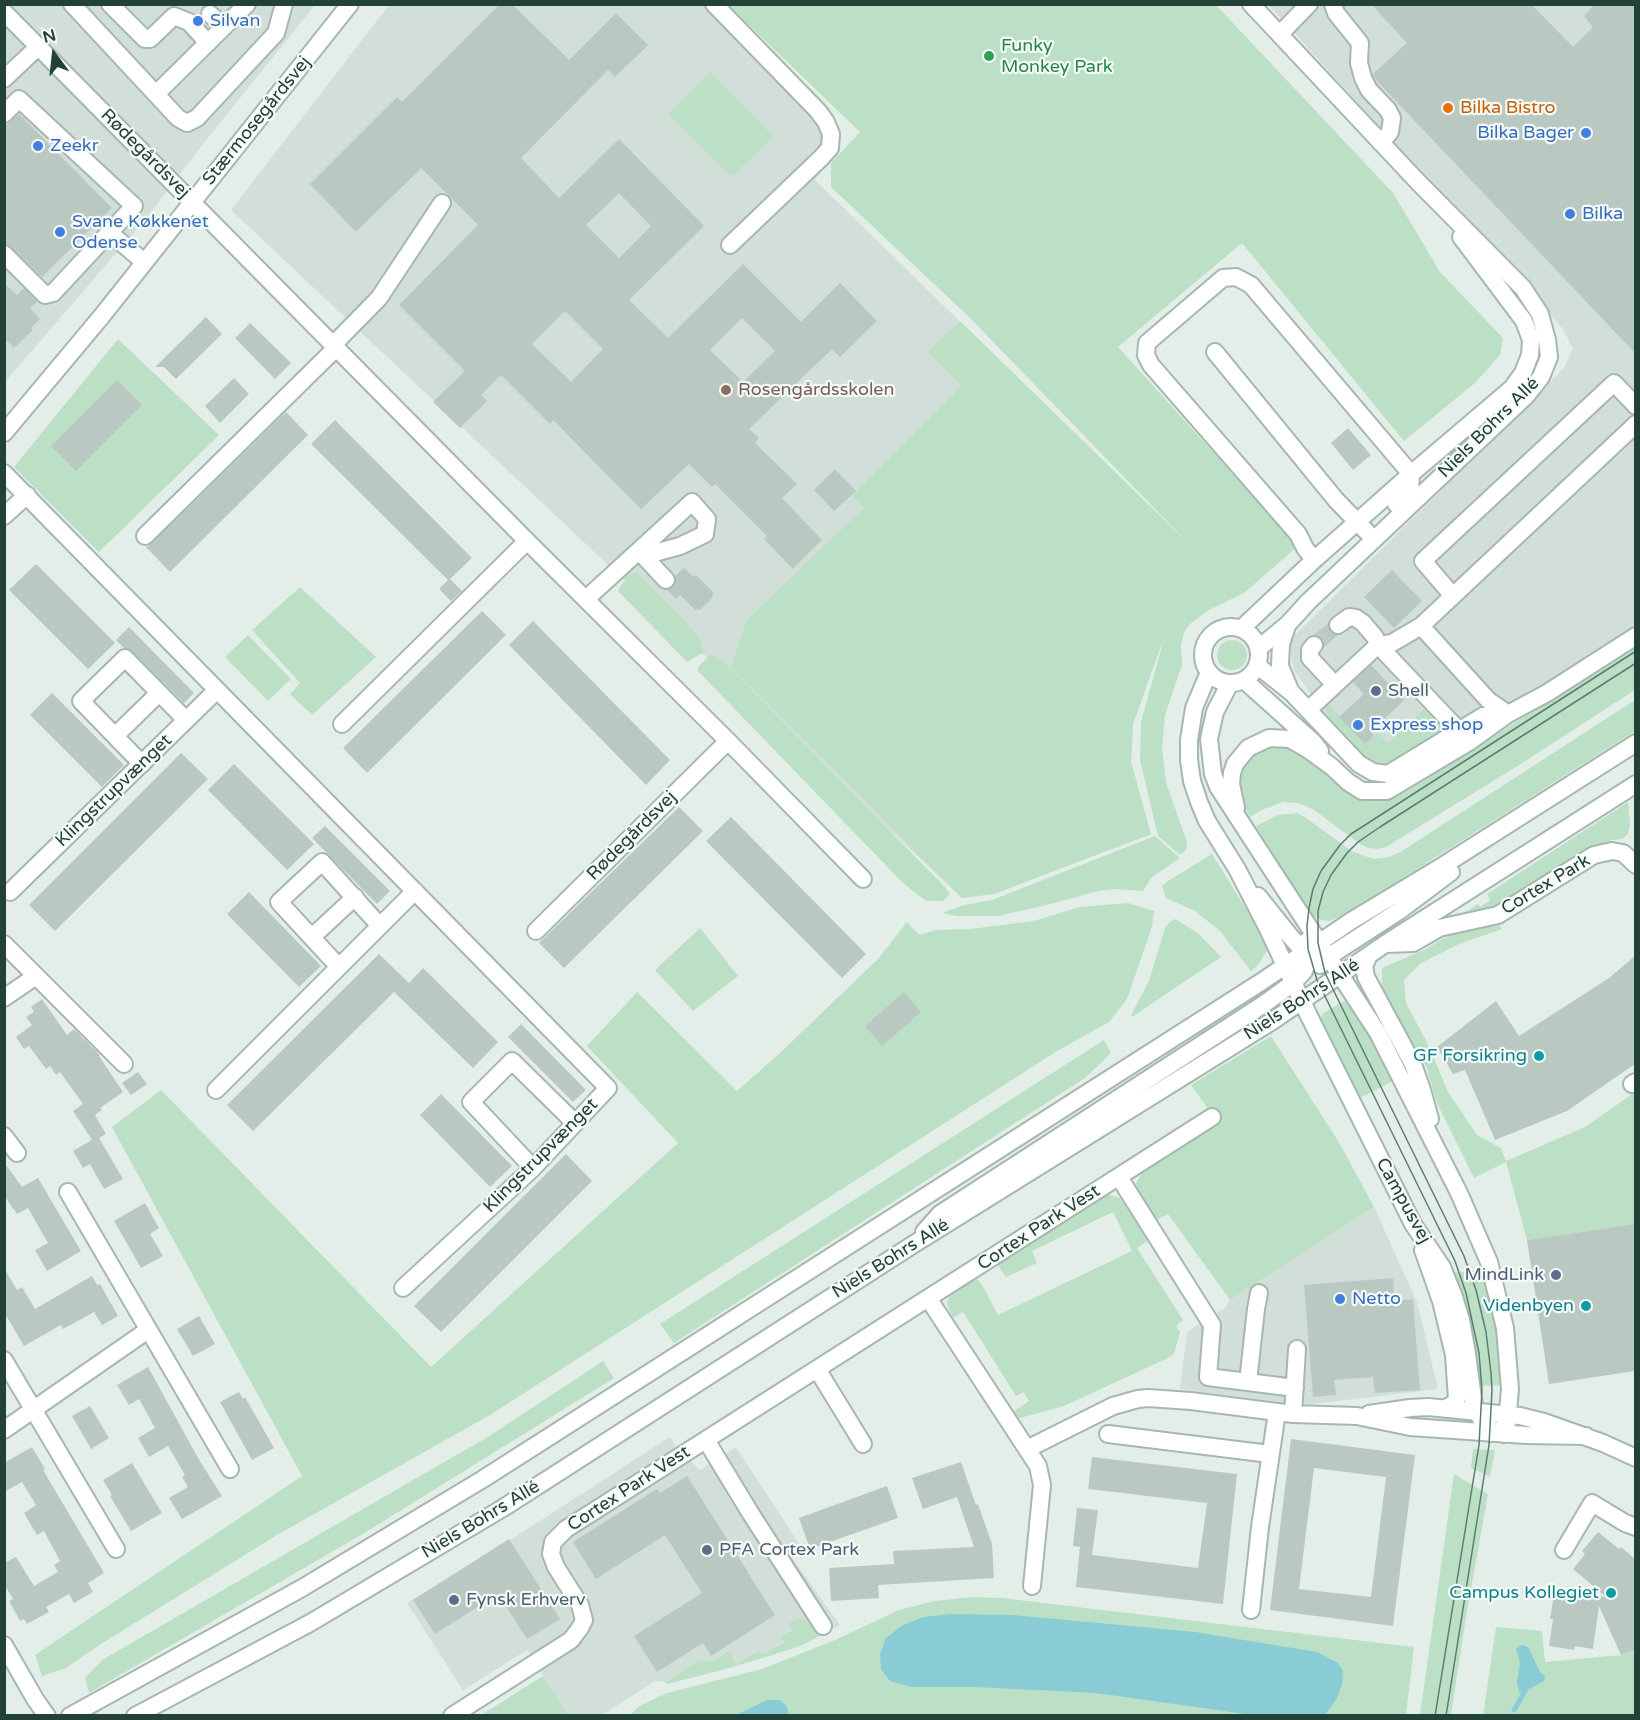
<!DOCTYPE html>
<meta charset="utf-8">
<style>
body{margin:0}
#map{position:relative;width:1640px;height:1720px;overflow:hidden;background:#e4eee9;font-family:"Varela Round",sans-serif}
canvas{display:block}
.frame{position:absolute;inset:0;border:6px solid #224138;pointer-events:none}
.north{position:absolute;left:24px;top:24px;width:60px;height:60px;-webkit-text-stroke:4px #f5faf7;paint-order:stroke;rotate:345deg;font-size:16px;font-weight:700;line-height:24px;text-align:center;color:#224138}
.north::after{content:'';display:block;margin:auto;width:21px;height:27px;background:#224138;clip-path:polygon(50% 0,100% 100%,50% 72%,0 100%)}
</style>
<div id="map">
<canvas width="1640" height="1720"></canvas>
<div class="frame"></div>
<div class="north">N</div>
</div>
<script>
const context = document.querySelector('canvas').getContext('2d');
context.lineJoin = 'round';
function paint(path, color) {
  context.fillStyle = color;
  context.fill(path, 'evenodd');
}
function toPath(rows) {
  const path = new Path2D();
  for (const r of rows) {
    if (r.length === 3) {
      path.moveTo(r[0] + r[2], r[1]);
      path.arc(r[0], r[1], r[2], 0, 2 * Math.PI);
      continue;
    }
    path.moveTo(r[0], r[1]);
    for (let i = 2; i < r.length; i += 2) path.lineTo(r[i], r[i + 1]);
  }
  return path;
}
function strokePath(path, color, width, dash) {
  context.strokeStyle = color;
  context.lineWidth = width;
  context.lineCap = dash ? 'butt' : 'round';
  context.setLineDash(dash || []);
  context.stroke(path);
}
function label(font, color, halo, rows, align = 'center') {
  context.font = font + ' "Varela Round",sans-serif';
  context.lineWidth = 4.5;
  context.setLineDash([]);
  context.textBaseline = 'middle';
  context.strokeStyle = halo;
  context.fillStyle = color;
  for (const [text, x, y, turn = 0] of rows) {
    context.save();
    context.translate(x, y);
    context.rotate((+turn || 0) * Math.PI / 180);
    context.textAlign = isNaN(turn) ? turn : align;
    if (halo) context.strokeText(text, 0, 0);
    context.fillText(text, 0, 0);
    context.restore();
  }
}
paint(toPath([
 [5,5,315,5,203,144,148,216,5,382],
 [389,5,704,5,840,140,815,180,1213,569,1168,625,1133,724,1131,762,1151,834,994,894,962,898,231,210],
 [1269,5,1635,5,1635,644,1387,805,1294,670,1288,642,1564,368,1573,349,1563,329],
 [1374,1207,1417,1302,1438,1389,1304,1405,1180,1389,1187,1332,1226,1307,1230,1300],
 [670,1437,677,1448,700,1470,736,1447,803,1550,792,1558,840,1625,829,1631,826,1627,817,1633,812,1625,792,1629,780,1637,784,1641,762,1654,758,1650,736,1664,727,1651,713,1661,700,1660,665,1682,655,1681,602,1715,568,1715,527,1650,463,1690,407,1603,515,1537]
]), '#d2ded8');
paint(toPath([
 [728,5,1216,5,1393,193,1440,272,1503,338,1500,355,1475,383,1404,441,1242,243,1118,347,1298,546,1244,593,1207,611,1190,624,1184,633,1181,645,1182,665,1165,715,1162,747,1166,783,1187,842,1186,850,1180,855,1158,836,1140,760,1141,722,1164,638,1133,724,1131,762,1151,834,994,894,962,898,731,667,746,621,864,508,852,496,962,386,928,352,960,321,1189,544,969,317,831,187,831,163,860,132],
 [710,72,774,137,731,177,668,114],
 [118,339,219,435,99,552,14,467],
 [636,572,685,621,700,639,704,652,687,662,618,591,627,576],
 [300,587,376,657,312,715,290,694,300,683,252,630],
 [248,635,291,679,268,701,225,657],
 [1232,655,15],
 [1635,646,1635,690,1516,767,1386,847,1377,849,1368,848,1360,844,1314,810,1299,803,1283,802,1264,809,1250,817,1238,795,1240,768,1249,755,1275,743,1289,744,1311,756,1340,787,1352,794,1372,800,1392,798,1411,789],
 [711,654,729,667,945,887,950,894,943,901,926,901,903,883,698,671,698,667],
 [1635,700,1635,731,1351,911,1330,921,1322,920,1315,917,1306,908,1256,826,1278,815,1297,813,1306,818,1353,852,1374,859,1389,857,1402,851],
 [1327,703,1365,744,1377,733,1388,743,1423,710,1428,709,1442,724,1441,728,1439,731,1393,760,1384,763,1377,762,1365,756,1329,717,1325,708],
 [1628,802,1630,824,1628,834,1622,839,1611,840,1596,847,1510,904,1458,917,1478,904,1480,907,1490,900,1487,894],
 [1155,836,1180,858,1152,877,1143,891,1114,889,1098,891,1051,904,998,916,957,916,942,913,961,906,992,900],
 [1212,854,1265,939,1267,951,1257,966,1251,971,1220,931,1195,911,1166,898,1162,886,1168,881],
 [1128,903,1154,911,1152,927,1127,999,1109,1022,1057,1051,490,1415,277,1535,101,1644,66,1668,42,1676,35,1655,302,1476,112,1127,161,1090,431,1367,678,1143,587,1046,637,992,737,1091,781,1052,878,959,907,922,919,935,936,930,970,929,1034,921,1079,907],
 [1175,919,1198,933,1221,957,1132,1017,1131,1015,1149,981,1165,928,1170,922],
 [1499,925,1502,929,1459,944,1421,963,1404,980,1406,1003,1430,1048,1448,1092,1477,1135,1501,1148,1506,1161,1585,1127,1635,1092,1635,1224,1527,1240,1506,1162,1474,1178,1436,1101,1427,1068,1382,992,1382,968,1426,949,1442,939,1461,932],
 [700,928,738,976,693,1011,655,970],
 [1344,1001,1347,1002,1365,1029,1393,1081,1360,1098,1321,1019,1322,1014],
 [1271,1036,1340,1144,1374,1207,1230,1300,1168,1214,1157,1220,1138,1191,1136,1183,1144,1170,1217,1125,1208,1109,1191,1085],
 [1104,1040,1111,1053,1085,1078,674,1343,660,1324],
 [1109,1195,1120,1198,1148,1241,1137,1248,1183,1320,1176,1326,1180,1332,1174,1354,1168,1358,1064,1406,1020,1418,1013,1412,1029,1401,1023,1392,1016,1396,963,1312,953,1318,947,1305,948,1299,953,1293,977,1279,984,1288,998,1315,1132,1251,1113,1212,1032,1251,1037,1263,1006,1277,997,1264,1104,1196],
 [1482,1270,1493,1312,1499,1349,1502,1385,1477,1386,1449,1273],
 [603,1361,614,1378,366,1532,89,1693,85,1678,102,1660,491,1435],
 [1473,1449,1495,1450,1490,1477,1471,1468],
 [1454,1474,1488,1494,1466,1617,1451,1715,1420,1715],
 [973,1597,1002,1598,1414,1647,1406,1715,629,1716,639,1706,667,1693,762,1669,835,1640,899,1610,934,1601],
 [797,1619,808,1621,817,1632,827,1626,829,1631,803,1645,766,1657,726,1669,667,1684,665,1682,700,1660,713,1661,728,1651,736,1664,759,1650,762,1654,784,1642,780,1637,792,1630,789,1623],
 [1496,1627,1542,1631,1545,1662,1621,1655,1635,1649,1635,1715,1483,1716],
 [543,1676,568,1715,481,1715]
]), '#bce0c5');
paint(toPath([
 [952,1614,1013,1615,1195,1632,1317,1652,1338,1663,1343,1671,1342,1685,1337,1698,1325,1715,1259,1716,1096,1693,975,1687,911,1687,890,1681,881,1669,880,1654,886,1638,903,1625,923,1617],
 [1522,1645,1528,1647,1540,1672,1545,1676,1544,1681,1522,1693,1519,1692,1517,1681,1520,1663,1516,1649],
 [767,1700,780,1700,787,1707,789,1715,736,1715]
]), '#8accd6');
strokePath(toPath([
 [1514,1710,1525,1691]
]), '#8accd6', 5);
paint(toPath([
 [500,4,512,4,569,60,616,13,648,45,615,77,608,70,521,158,559,198,619,139,704,226,629,300,668,338,743,264,801,322,840,283,877,321,840,357,832,349,749,429,759,438,755,443,797,484,782,498,822,540,793,569,764,539,767,536,715,484,712,487,689,464,641,509,553,420,550,424,501,375,481,395,487,401,460,428,433,402,465,371,399,305,478,225,421,168,356,232,310,184,397,97,402,102],
 [619,193,651,226,619,258,586,225],
 [565,311,603,349,571,382,532,344],
 [742,318,775,351,743,382,710,350],
 [1371,4,1531,4,1573,47,1593,27,1584,16,1595,4,1635,4,1635,353,1376,80,1373,74,1407,43],
 [19,114,112,208,42,277,11,247,4,244,4,127],
 [4,283,17,295,24,288,37,302,30,308,40,319,31,328,33,330,14,348,4,338],
 [206,317,222,334,176,379,164,367,155,367],
 [250,323,291,363,275,379,235,338],
 [234,378,249,394,220,423,205,406],
 [117,380,142,405,76,471,51,446],
 [286,412,308,435,170,572,146,547,152,543],
 [335,420,472,558,450,579,462,591,451,601,439,589,448,580,311,444],
 [1348,428,1371,455,1353,470,1331,443],
 [835,469,856,491,834,511,814,490],
 [36,564,115,643,88,669,9,590],
 [684,568,694,577,696,575,714,593,712,595,713,597,700,610,698,609,696,611,680,595,676,599,667,590,674,587,676,582,675,576],
 [1392,570,1422,601,1394,628,1364,597],
 [482,611,506,635,367,773,343,748],
 [533,621,670,760,646,785,509,645],
 [1328,624,1330,632,1338,635,1324,647,1323,641,1320,636,1315,635],
 [129,627,194,693,184,703,132,651,124,648,116,640],
 [1371,665,1404,700,1371,732,1374,735,1365,744,1339,717,1364,694,1353,682],
 [52,693,124,765,102,787,30,715],
 [181,753,208,779,55,931,29,905],
 [234,764,314,844,287,870,208,790],
 [679,807,703,831,564,968,539,943],
 [731,817,866,954,842,978,706,841],
 [325,826,390,891,377,904,312,838],
 [249,892,321,966,299,987,227,914],
 [379,954,409,983,423,968,498,1042,473,1068,394,992,253,1131,227,1105],
 [1635,956,1635,1064,1567,1111,1495,1140,1465,1070,1453,1074,1437,1047,1496,1001,1519,1036,1609,978],
 [904,992,921,1012,882,1046,865,1026],
 [42,999,67,1035,74,1029,100,1055,99,1056,123,1092,100,1108,102,1110,95,1115,106,1134,99,1138,123,1179,104,1189,90,1164,83,1168,73,1151,92,1140,73,1111,83,1104,60,1072,56,1075,50,1066,46,1069,29,1046,24,1049,16,1037,32,1025,26,1017,34,1012,31,1007],
 [521,1024,586,1090,573,1102,508,1037],
 [138,1072,147,1084,131,1095,122,1083],
 [441,1094,512,1166,490,1187,420,1115],
 [566,1154,592,1181,441,1332,414,1306],
 [4,1162,22,1187,38,1178,81,1251,47,1271,35,1250,48,1243,28,1208,17,1214,14,1209,13,1209,4,1195],
 [145,1203,159,1228,150,1234,163,1256,141,1268,114,1221],
 [1635,1224,1635,1371,1549,1384,1527,1240],
 [4,1268,17,1290,22,1287,35,1309,92,1276,97,1285,100,1284,118,1316,102,1325,94,1312,63,1329,61,1325,24,1346,4,1312],
 [1393,1278,1394,1301,1413,1299,1420,1390,1375,1393,1373,1377,1334,1380,1336,1395,1313,1397,1304,1285],
 [199,1316,215,1344,193,1356,177,1329],
 [148,1367,198,1458,222,1496,182,1519,169,1498,188,1487,182,1477,185,1475,168,1446,149,1457,138,1438,155,1428,139,1399,129,1405,117,1385],
 [239,1392,243,1399,245,1397,274,1448,252,1460,220,1402],
 [90,1406,109,1438,91,1449,72,1416],
 [1291,1439,1415,1455,1393,1626,1270,1610],
 [1314,1468,1386,1477,1371,1597,1299,1589],
 [32,1447,45,1469,43,1470,104,1573,88,1583,93,1592,74,1603,69,1594,46,1607,49,1612,27,1624,24,1619,20,1621,9,1601,13,1599,4,1584,4,1563,16,1557,34,1586,58,1572,54,1565,60,1561,44,1531,37,1535,24,1513,36,1505,22,1482,4,1492,4,1463],
 [1092,1457,1237,1474,1223,1604,1076,1587,1080,1547,1073,1546,1077,1508,1098,1510,1092,1555,1198,1568,1207,1503,1088,1489],
 [961,1462,976,1505,978,1504,992,1544,994,1578,878,1585,879,1598,831,1601,829,1568,894,1564,893,1551,974,1547,957,1497,923,1509,912,1478],
 [132,1463,162,1513,131,1531,110,1496,112,1495,103,1480],
 [687,1476,748,1572,746,1573,748,1573,775,1615,711,1656,703,1643,657,1672,634,1636,702,1593,665,1535,596,1579,573,1542,657,1489,660,1493],
 [887,1486,898,1518,810,1549,799,1518],
 [1598,1532,1619,1549,1621,1547,1635,1559,1635,1649,1621,1655,1599,1606,1593,1649,1575,1646,1574,1650,1549,1646,1553,1619,1550,1619,1555,1588,1606,1597,1573,1569,1585,1554,1582,1551],
 [509,1539,560,1619,527,1639,498,1594,435,1634,413,1600]
]), '#b9c9c2');
strokePath(toPath([
 [1314,645,1338,625]
]), '#bdcbc6', 16, [16, 8]);
const minor = toPath([
 [72,4,178,118,187,123,197,118,276,33,284,4],
 [110,4,145,39,150,39,174,16,189,22,208,43],
 [714,4,818,111,826,122,831,134,830,148,821,158,730,245],
 [1251,4,1418,182,1523,288,1540,314,1547,340,1549,357,1541,377,1526,396,1308,602,1288,624,1259,648],
 [1333,4,1336,13,1360,43,1359,63,1363,78,1369,90,1388,110,1392,118,1390,132,1381,143],
 [4,12,527,541,728,741,863,879],
 [210,14,224,27],
 [1280,34,1309,4],
 [4,79,39,46],
 [156,94,247,4],
 [4,114,19,99,134,206,53,293,45,295,4,254],
 [110,233,144,262],
 [334,344,379,298,442,203],
 [1215,352,1336,500,1367,532],
 [4,433,101,317,350,4],
 [4,473,608,1088,533,1168,403,1288],
 [4,516,27,495],
 [145,536,337,347],
 [639,551,666,580],
 [1314,560,1305,548,1298,534,1151,365,1146,355,1147,343,1223,278,1236,277,1251,285,1411,474,1410,491,1396,504],
 [1453,596,1423,561,1614,383,1636,406],
 [586,599,692,502,707,519,705,534,680,546,647,555,639,551],
 [1338,625,1349,617,1356,618,1363,623,1375,637,1378,645,1465,737],
 [1287,626,1281,644,1280,666,1290,690],
 [1421,626,1488,700,1508,714],
 [1231,655,28],
 [1242,628,1314,560,1411,474,1512,388,1523,373,1530,355,1531,340,1524,321,1461,237],
 [1314,645,1310,650,1310,658,1335,685],
 [1258,666,1292,693,1359,764,1373,772,1388,774,1483,716,1507,714],
 [1209,672,1194,708,1189,740,1189,760,1192,781,1199,802,1207,821,1237,869,1267,927,1309,1016,1413,1224,1442,1267,1454,1297,1461,1320,1467,1354,1474,1406,1481,1419,1490,1429,1504,1434],
 [1244,680,1313,742,1320,751],
 [1230,683,1215,712,1209,739,1213,774,1218,787,1378,1033,1459,1193,1489,1262,1505,1328,1510,1389,1507,1423,1503,1429,1490,1433],
 [1308,710,1378,645,1392,643,1421,626,1636,424],
 [342,724,527,541],
 [115,736,159,693],
 [142,764,81,701,125,658,186,720],
 [1236,808,1231,784,1232,773,1235,764,1248,748,1269,738,1290,739,1309,750,1332,767,1348,782,1362,791,1387,791,1469,742,1508,714,1547,693,1636,636],
 [10,892,217,690],
 [1258,896,1290,936,1304,952,1312,957],
 [536,931,728,741],
 [312,937,355,897],
 [4,944,124,1064],
 [1386,944,1413,943,1439,928,1498,915,1594,855,1612,851,1623,853,1636,865],
 [1369,955,1364,966,1366,977,1413,1064,1422,1090,1430,1119],
 [1320,965,1328,957,1399,911,1451,872],
 [339,967,279,902,322,862,380,926],
 [4,998,36,976],
 [1632,1084,1636,1082],
 [216,1090,415,891],
 [4,1136,17,1153],
 [533,1168,471,1102,512,1061,575,1123],
 [1119,1177,1212,1325,1208,1377,1295,1388],
 [68,1192,230,1469],
 [924,1232,940,1214,1264,1004,1293,983,1304,971,1307,963,1307,941],
 [1423,1250,1441,1301,1454,1355,1457,1399,1452,1405,1445,1408],
 [928,1298,1038,1466,1042,1485,1032,1586],
 [4,1360,116,1549],
 [817,1369,863,1444],
 [1248,1382,1256,1309,1259,1293],
 [1293,1414,1297,1349],
 [1369,1414,1410,1408,1428,1407,1520,1416,1544,1422,1603,1443,1636,1458],
 [4,1430,148,1330],
 [1108,1434,1270,1454],
 [706,1440,751,1514,823,1626],
 [1027,1449,1113,1406,1138,1399,1148,1398,1191,1401,1293,1414,1357,1416,1410,1427,1526,1435,1586,1436],
 [1564,1550,1592,1503,1625,1523,1636,1527],
 [1251,1610,1260,1527,1277,1412],
 [4,1645,35,1699,47,1716],
 [70,1716,302,1588,483,1479,1261,982,1351,921,1444,865,1636,743],
 [135,1716,310,1623,503,1508,914,1244,1274,1020,1385,944,1636,784],
 [452,1716,571,1640,580,1628,584,1620,580,1605,556,1567,551,1554,553,1542,566,1529,1212,1117]
]);
strokePath(minor, '#a6b7b0', 20);
strokePath(minor, '#fff', 16);
strokePath(toPath([
 [1435,1716,1479,1445,1482,1390,1479,1353,1466,1293,1455,1261,1317,980,1308,949,1307,926,1309,908,1313,889,1321,871,1340,845,1351,834,1636,651],
 [1446,1716,1489,1445,1492,1390,1491,1373,1486,1332,1476,1290,1464,1256,1325,973,1318,943,1318,911,1323,892,1331,875,1347,853,1358,842,1380,827,1636,663]
]), '#5d7c73', 1.5);
for (const [x, y, r, color] of [
 [198,21,6,"#3f7fe0"],
 [989,56,6,"#2e9e5b"],
 [1448,108,6,"#e8710a"],
 [1586,133,6,"#3f7fe0"],
 [38,146,6,"#3f7fe0"],
 [1570,214,6,"#3f7fe0"],
 [60,232,6,"#3f7fe0"],
 [726,390,6,"#8d6e63"],
 [1376,691,6,"#5c6f8a"],
 [1358,725,6,"#3f7fe0"],
 [1539,1056,6,"#0f9aa8"],
 [1556,1275,6,"#5c6f8a"],
 [1340,1299,6,"#3f7fe0"],
 [1586,1306,6,"#0f9aa8"],
 [707,1550,6,"#5c6f8a"],
 [1611,1593,6,"#0f9aa8"],
 [454,1600,6,"#5c6f8a"]
]) {
  const dot = new Path2D();
  dot.arc(x, y, r, 0, 2 * Math.PI);
  context.fillStyle = color;
  context.fill(dot);
  strokePath(dot, '#f5faf7', 2);
}
label('18px', '#366cbe', '#f5faf7', [
 ["Silvan",210,21],
 ["Bilka Bager",1574,133,"right"],
 ["Zeekr",50,146],
 ["Bilka",1582,214],
 ["Svane Køkkenet",72,222],
 ["Odense",72,243],
 ["Express shop",1370,725],
 ["Netto",1352,1299]
], 'left');
label('18px', '#27864d', '#f5faf7', [
 ["Funky",1001,46],
 ["Monkey Park",1001,67]
], 'left');
label('18px', '#c56008', '#f5faf7', [
 ["Bilka Bistro",1460,108]
], 'left');
label('18px', '#224138', '#f5faf7', [
 ["Stærmosegårdsvej",257,121,-51],
 ["Rødegårdsvej",145,154,45],
 ["Niels Bohrs Allé",1489,428,-45],
 ["Klingstrupvænget",114,791,-44],
 ["Rødegårdsvej",632,836,-45],
 ["Cortex Park",1546,885,-31],
 ["Niels Bohrs Allé",1302,1000,-33],
 ["Klingstrupvænget",541,1156,-45],
 ["Campusvej",1403,1201,61],
 ["Cortex Park Vest",1039,1228,-33],
 ["Niels Bohrs Allé",891,1259,-32],
 ["Cortex Park Vest",629,1489,-33],
 ["Niels Bohrs Allé",481,1520,-31]
]);
label('18px', '#785e54', '#f5faf7', [
 ["Rosengårdsskolen",738,390]
], 'left');
label('18px', '#4e5e75', '#f5faf7', [
 ["Shell",1388,691],
 ["MindLink",1544,1275,"right"],
 ["PFA Cortex Park",719,1550],
 ["Fynsk Erhverv",466,1600]
], 'left');
label('18px', '#0d838f', '#f5faf7', [
 ["GF Forsikring",1527,1056],
 ["Videnbyen",1574,1306],
 ["Campus Kollegiet",1599,1593]
], 'right');
</script>
